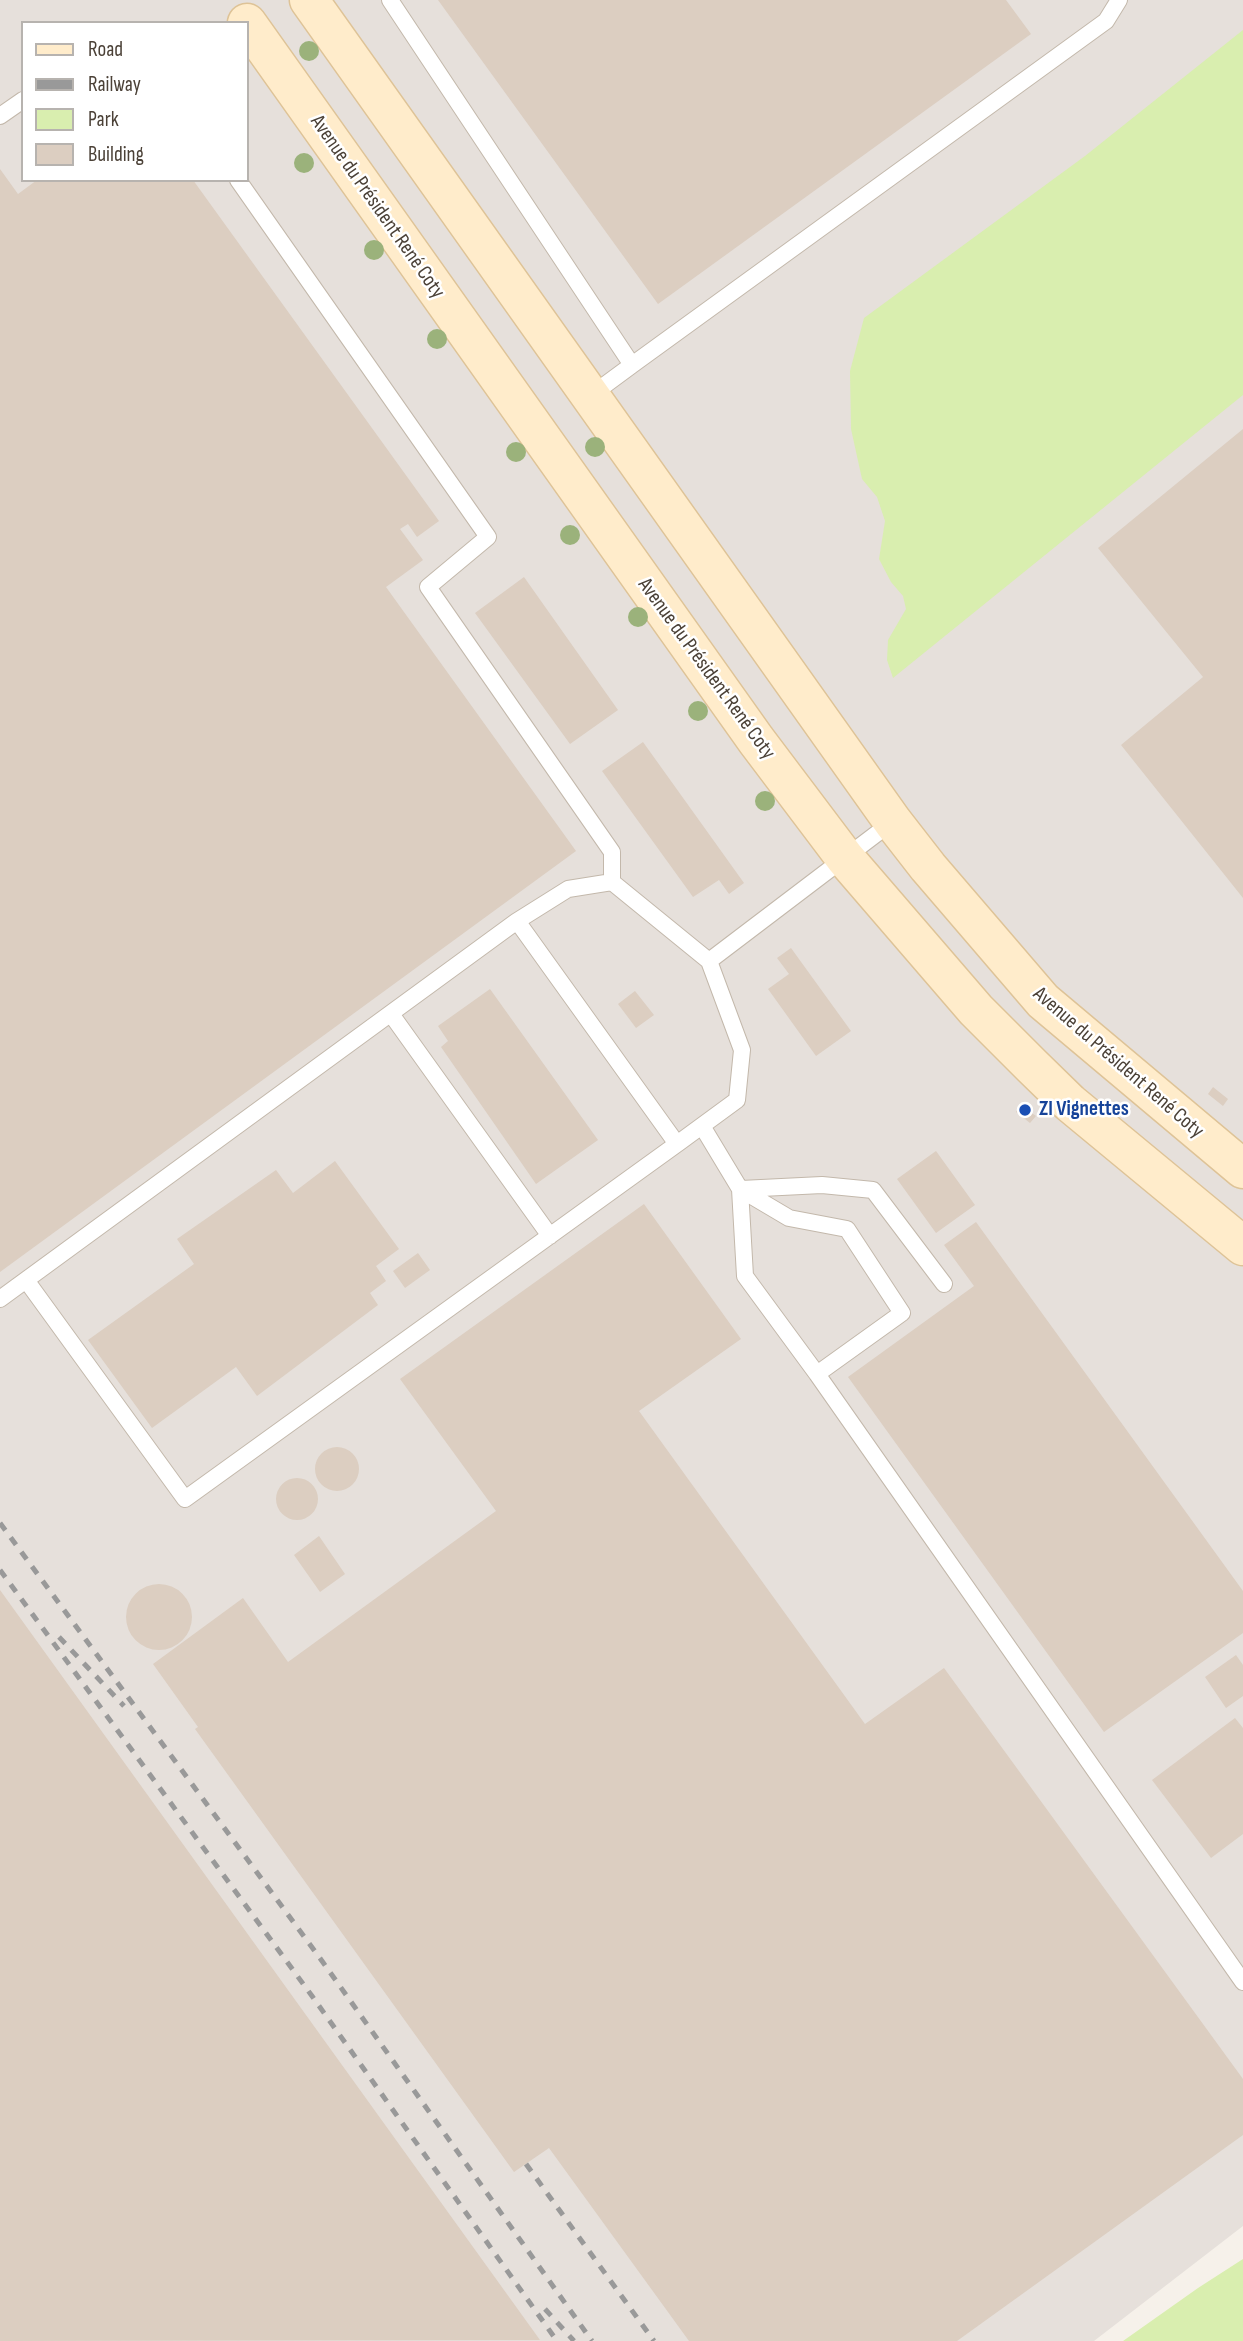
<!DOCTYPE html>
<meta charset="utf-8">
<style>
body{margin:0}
#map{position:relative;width:1243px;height:2341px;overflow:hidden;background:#f6f1ea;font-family:"Sofia Sans Condensed",sans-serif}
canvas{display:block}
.legend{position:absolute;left:21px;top:21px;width:228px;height:161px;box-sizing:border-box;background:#fff;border:2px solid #b7b3af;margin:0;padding:9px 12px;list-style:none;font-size:21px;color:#4b4137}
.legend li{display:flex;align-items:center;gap:14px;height:35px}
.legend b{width:35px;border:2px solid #b7b3af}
</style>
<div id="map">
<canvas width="1243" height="2341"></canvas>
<ul class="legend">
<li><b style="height:9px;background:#ffeccb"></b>Road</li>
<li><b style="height:9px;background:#999"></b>Railway</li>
<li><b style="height:19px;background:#d9eeaf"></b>Park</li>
<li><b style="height:19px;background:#dccec1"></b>Building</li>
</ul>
</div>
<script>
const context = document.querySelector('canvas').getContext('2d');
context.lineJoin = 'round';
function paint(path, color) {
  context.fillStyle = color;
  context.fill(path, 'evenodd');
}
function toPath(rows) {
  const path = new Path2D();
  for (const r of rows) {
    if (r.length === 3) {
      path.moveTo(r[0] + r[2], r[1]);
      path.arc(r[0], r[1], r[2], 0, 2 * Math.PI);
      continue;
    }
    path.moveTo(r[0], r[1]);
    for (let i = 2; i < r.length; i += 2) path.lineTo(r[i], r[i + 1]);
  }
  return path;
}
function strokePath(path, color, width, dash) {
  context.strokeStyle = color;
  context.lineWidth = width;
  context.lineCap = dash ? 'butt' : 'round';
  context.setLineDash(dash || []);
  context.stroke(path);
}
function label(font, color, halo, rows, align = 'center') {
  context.font = font + ' "Sofia Sans Condensed",sans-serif';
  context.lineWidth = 5;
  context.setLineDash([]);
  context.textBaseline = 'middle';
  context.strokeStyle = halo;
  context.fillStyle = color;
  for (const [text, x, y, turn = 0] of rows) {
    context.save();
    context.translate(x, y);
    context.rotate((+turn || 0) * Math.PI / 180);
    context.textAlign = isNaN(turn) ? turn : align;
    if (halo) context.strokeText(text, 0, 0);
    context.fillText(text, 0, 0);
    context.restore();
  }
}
paint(toPath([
 [0,0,1243,0,1243,2226,1094,2341,0,2341],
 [23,23,247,23,247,180,23,180]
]), '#e6e0db');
paint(toPath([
 [1243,30,1243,395,893,678,887,660,888,640,906,609,903,596,891,582,879,559,885,521,877,497,862,479,851,429,850,371,864,318,1085,156],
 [1243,2259,1243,2341,1123,2341,1198,2288]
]), '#d9eeaf');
paint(toPath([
 [438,0,1006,0,1031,34,658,304],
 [0,169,18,194,37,180,193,180,439,521,417,537,408,524,400,529,423,560,386,587,576,851,0,1272],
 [1243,429,1243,898,1121,745,1203,677,1098,548],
 [524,577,618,710,570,744,475,613],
 [643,742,744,883,729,894,719,880,693,897,602,771],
 [791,948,851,1031,816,1056,768,989,789,974,777,958],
 [490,989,598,1140,536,1184,441,1047,448,1041,438,1026],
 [635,991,654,1015,636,1028,618,1004],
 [1213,1087,1228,1099,1223,1106,1208,1094],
 [1020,1105,1036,1116,1030,1123,1016,1112],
 [936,1151,975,1205,936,1233,897,1179],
 [335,1161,399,1249,376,1266,386,1281,370,1293,378,1305,257,1396,236,1367,152,1428,88,1340,194,1264,177,1239,276,1170,293,1193],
 [644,1204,741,1339,639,1411,865,1724,944,1668,1243,2079,1243,2135,957,2341,689,2341,549,2148,514,2172,195,1729,198,1727,153,1664,243,1598,288,1662,496,1511,400,1379],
 [976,1222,1243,1591,1243,1633,1104,1732,848,1377,974,1286,944,1245],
 [418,1253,430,1270,405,1288,393,1271],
 [337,1469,22],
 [297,1499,21],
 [319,1536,345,1574,320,1592,294,1555],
 [159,1617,33],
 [0,1590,540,2340,0,2341],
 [1236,1655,1243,1665,1243,1696,1226,1708,1205,1677],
 [1235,1718,1243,1728,1243,1834,1211,1858,1152,1780]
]), '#dccec1');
const service = toPath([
 [390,0,632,365,1106,21,1119,0],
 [0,116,23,100],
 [238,180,488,537,428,587,612,852,612,882],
 [590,396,632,365],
 [709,961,742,1050,737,1100,677,1144,517,921,568,889,612,882,709,961,892,822],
 [391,1014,550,1236],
 [702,1126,740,1189,745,1276,817,1374,1243,1982],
 [740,1189,789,1218,847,1229,902,1313,817,1374],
 [741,1189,822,1185,873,1190,944,1284],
 [26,1280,185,1499,677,1144],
 [0,1299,517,921]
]);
const secondary = toPath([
 [309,0,893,822,928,867,1043,1001,1243,1169],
 [247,23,756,740,845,858,976,1010,1032,1066,1070,1103,1243,1246]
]);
strokePath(service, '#c3b8ab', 18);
strokePath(secondary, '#dec397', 41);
strokePath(service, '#fff', 16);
strokePath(secondary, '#ffeccb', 38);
strokePath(toPath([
 [0,1523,322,1961,592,2341],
 [0,1570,312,1996,557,2341],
 [59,1637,124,1706],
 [526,2164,654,2341],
 [545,2309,574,2341]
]), '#999', 5, [9, 9]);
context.fillStyle = '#9bb27b';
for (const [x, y] of [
 [309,51],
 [304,163],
 [374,250],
 [437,339],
 [595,447],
 [516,452],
 [570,535],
 [638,617],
 [698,711],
 [765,801]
]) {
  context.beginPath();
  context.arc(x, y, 10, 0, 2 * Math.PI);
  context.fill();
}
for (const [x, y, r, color] of [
 [1025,1110,7,"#1a4fb4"]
]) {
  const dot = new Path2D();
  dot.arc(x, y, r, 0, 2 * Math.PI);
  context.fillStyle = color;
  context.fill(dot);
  strokePath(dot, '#fff', 2.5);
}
label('21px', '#4b4137', '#fff', [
 ["Avenue du Président René Coty",377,207,55],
 ["Avenue du Président René Coty",706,669,54],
 ["Avenue du Président René Coty",1118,1063,41]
]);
label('bold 21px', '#164399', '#fff', [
 ["ZI Vignettes",1039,1110]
], 'left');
</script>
